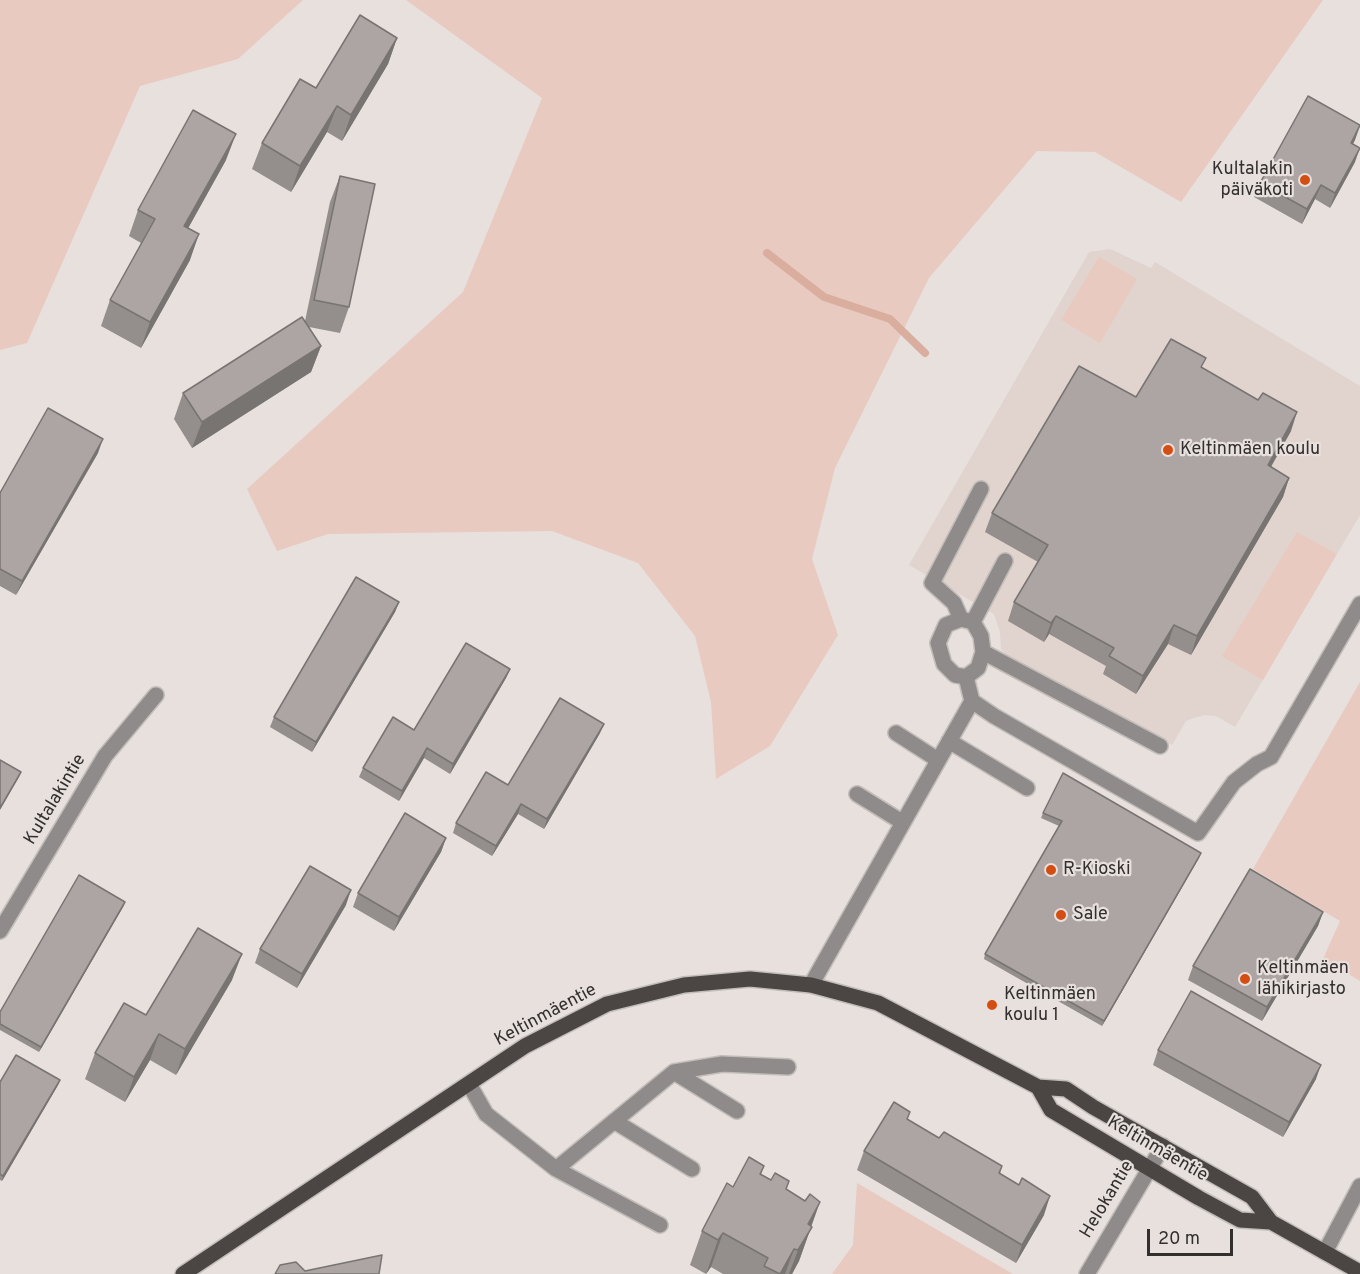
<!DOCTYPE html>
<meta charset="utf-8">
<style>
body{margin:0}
#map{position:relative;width:1360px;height:1274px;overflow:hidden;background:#e7e0dd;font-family:Overpass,sans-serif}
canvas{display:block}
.scale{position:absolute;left:1147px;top:1229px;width:86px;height:27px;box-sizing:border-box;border:3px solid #322f2e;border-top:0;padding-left:8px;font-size:18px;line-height:21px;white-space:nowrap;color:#322f2e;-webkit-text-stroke:4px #e7e0dd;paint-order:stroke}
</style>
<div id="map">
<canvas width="1360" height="1274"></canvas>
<div class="scale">20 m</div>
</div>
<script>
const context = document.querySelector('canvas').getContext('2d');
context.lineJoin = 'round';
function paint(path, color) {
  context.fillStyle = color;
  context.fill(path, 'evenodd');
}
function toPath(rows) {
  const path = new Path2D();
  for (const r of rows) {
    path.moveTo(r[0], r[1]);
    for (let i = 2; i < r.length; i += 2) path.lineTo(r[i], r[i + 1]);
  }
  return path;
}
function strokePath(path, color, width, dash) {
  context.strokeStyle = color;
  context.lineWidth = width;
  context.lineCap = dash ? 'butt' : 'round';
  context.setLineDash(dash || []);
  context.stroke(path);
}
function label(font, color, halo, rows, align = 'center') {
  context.font = font + ' Overpass,sans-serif';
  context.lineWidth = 4.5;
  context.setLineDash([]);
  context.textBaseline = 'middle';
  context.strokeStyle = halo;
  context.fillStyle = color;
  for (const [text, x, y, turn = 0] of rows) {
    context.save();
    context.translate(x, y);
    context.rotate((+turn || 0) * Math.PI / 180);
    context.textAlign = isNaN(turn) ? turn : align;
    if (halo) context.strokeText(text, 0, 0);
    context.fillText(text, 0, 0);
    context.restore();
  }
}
paint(toPath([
 [1110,249,1151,268,1155,262,1360,386,1360,515,1235,727,1216,716,1205,715,1194,718,1186,721,1172,745,1009,658,1001,649,1000,632,994,614,909,565,1089,252]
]), '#e1d3cd');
paint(toPath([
 [0,0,303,0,238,59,140,86,27,343,0,350],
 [406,0,1323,0,1181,202,1095,152,1037,151,929,278,835,468,812,559,838,635,770,746,716,779,711,702,695,636,638,563,552,531,328,534,277,551,247,489,463,292,542,98],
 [1099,257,1137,279,1100,343,1061,320],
 [1297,532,1337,554,1263,680,1222,656],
 [1360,682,1360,981,1323,959,1340,921,1253,869],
 [857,1183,1013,1274,832,1274,853,1245]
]), '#e9cac0');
strokePath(toPath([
 [767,253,824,297,890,319,925,353]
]), '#d9ae9f', 8);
const minor = toPath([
 [961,619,954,603,932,583,981,489],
 [973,622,1005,561],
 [983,652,1160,746],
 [966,677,955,675,944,664,938,643,946,625,961,619,973,622,981,636,983,652,978,668,966,677,972,701],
 [896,733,938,760],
 [949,741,1027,788],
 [857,794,902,822],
 [0,931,105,756,156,695],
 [811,985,972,701,994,716,1198,833,1234,782,1257,764,1271,757,1360,604],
 [674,1072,737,1111],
 [469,1084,486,1114,556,1169,660,1225],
 [614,1121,692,1169],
 [556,1169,674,1072,722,1064,788,1067],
 [1325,1252,1360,1186],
 [1087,1274,1163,1146]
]);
const major = toPath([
 [1038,1087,1051,1110,1199,1198,1240,1220,1271,1222,1360,1272],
 [183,1274,525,1046,607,1004,684,985,750,979,811,985,878,1003,1038,1087,1066,1089,1093,1107,1252,1197,1271,1222]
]);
strokePath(minor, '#c3bdba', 18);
strokePath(major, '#c3bdba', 18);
strokePath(minor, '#8e8b8a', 15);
strokePath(major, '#4b4544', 15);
paint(toPath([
 [397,38,388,64,342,141,327,132,291,192,252,169,262,143,316,88],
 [1355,140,1353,144,1355,162,1330,208,1315,199,1302,224,1254,197,1260,183],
 [226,160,188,228,190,260,141,348,101,326,110,300,141,243,129,236,138,210],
 [340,176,349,307,340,333,309,327,321,346,311,372,192,448,174,419,183,393,305,321,330,202],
 [1203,368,1291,431,1271,467,1289,478,1283,497,1191,655,1168,644,1136,694,1103,674,1106,666,1049,634,1044,642,1008,621,1014,602,1038,562,985,532,992,513,1136,397],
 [98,453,16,595,0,586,0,493],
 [399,602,395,612,312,752,270,727,274,717],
 [510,669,506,678,450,774,424,758,399,801,359,777,363,768,414,730],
 [600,733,544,829,518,814,492,856,453,833,456,823,508,785],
 [1043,813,1199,858,1102,1026,984,959,985,954,1059,826,1041,818],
 [446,838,441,852,394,931,353,907,358,893],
 [125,902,123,907,39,1052,0,1030,0,1012],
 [346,905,297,988,255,963,260,949],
 [1323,912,1318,926,1262,1021,1188,980,1193,966],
 [232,980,176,1075,150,1060,125,1102,85,1079,95,1053,146,1015],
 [1158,1050,1316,1079,1283,1137,1153,1065],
 [60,1080,58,1085,2,1181,0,1180,0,1082],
 [908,1120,939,1138,1002,1166,1000,1174,1019,1185,1044,1215,1016,1263,857,1170,864,1151],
 [764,1166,761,1175,771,1180,789,1181,786,1189,811,1227,799,1261,792,1274,723,1274,711,1267,706,1274,690,1265,702,1231]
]), '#948e8c');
paint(toPath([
 [397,38,388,64,342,141,351,115],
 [337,106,327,132,291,192,300,166],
 [1360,126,1355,140,1345,157,1351,143],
 [236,134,226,160,175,252,184,226],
 [1360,148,1355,162,1330,208,1335,193],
 [1321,185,1315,199,1302,224,1307,209],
 [199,234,190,260,141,348,150,322],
 [321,346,311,372,192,448,202,422],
 [1297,412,1291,431,1261,484,1268,465],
 [103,439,98,453,16,595,22,581],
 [1289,478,1283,497,1191,655,1197,636],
 [399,602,395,612,312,752,316,742],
 [1056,616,1049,634,1044,642,1051,623],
 [1174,625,1168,644,1136,694,1143,676],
 [510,669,506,678,450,774,453,764],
 [604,724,600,733,544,829,547,819],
 [427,748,424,758,399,801,402,791],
 [21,772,19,777,0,810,0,808],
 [521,804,518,814,492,856,496,846],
 [446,838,441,852,394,931,399,917],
 [1201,853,1199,858,1102,1026,1104,1021],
 [351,890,346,905,297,988,302,974],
 [125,902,123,907,39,1052,41,1047],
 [1323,912,1318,926,1262,1021,1267,1007],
 [242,954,232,980,176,1075,185,1049],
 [159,1034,150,1060,125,1102,134,1077],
 [1321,1065,1316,1079,1283,1137,1289,1122],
 [60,1080,58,1085,2,1181,3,1176],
 [1050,1196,1044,1215,1016,1263,1022,1245],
 [820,1202,799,1261,792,1274,789,1274,808,1224],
 [723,1233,711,1267,706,1274,718,1240],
 [794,1249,785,1274,780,1274]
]), '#787472');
const building = toPath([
 [360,15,397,38,351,115,337,106,300,166,262,143,300,79,316,88,360,15],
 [1308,96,1360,125,1351,143,1360,148,1335,193,1321,185,1307,209,1260,183,1308,96],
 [193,110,236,134,184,226,199,234,150,322,110,300,155,219,138,210,193,110],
 [340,176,375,184,349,307,314,300,340,176],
 [302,317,321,346,202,422,183,393,302,317],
 [1171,339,1206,358,1201,367,1258,400,1263,393,1297,412,1268,465,1289,478,1197,636,1174,625,1143,676,1109,656,1114,648,1056,616,1051,623,1014,602,1048,545,992,513,1079,366,1136,397,1171,339],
 [48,408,103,439,22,581,0,569,0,493,48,408],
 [356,577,399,602,316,742,274,717,356,577],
 [466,643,510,669,453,764,427,748,402,791,363,768,393,717,414,730,466,643],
 [560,698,604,724,547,819,521,804,496,846,456,823,486,772,508,785,560,698],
 [0,760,21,772,0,808,0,760],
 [1063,773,1201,853,1104,1021,985,954,1062,821,1043,813,1063,773],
 [405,813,446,838,399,917,358,893,405,813],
 [310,866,351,890,302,974,260,949,310,866],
 [1250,869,1323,912,1267,1007,1193,966,1250,869],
 [79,875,125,902,41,1047,0,1024,0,1012,79,875],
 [198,928,242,954,185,1049,159,1034,134,1077,95,1053,124,1003,146,1015,198,928],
 [1191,991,1321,1065,1289,1122,1158,1050,1191,991],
 [16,1055,60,1080,3,1176,0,1174,0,1082,16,1055],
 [894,1102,910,1112,907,1119,939,1138,944,1132,1002,1166,999,1173,1019,1185,1022,1178,1050,1196,1022,1245,864,1151,894,1102],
 [749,1157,764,1166,760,1174,771,1180,775,1173,789,1181,786,1189,805,1201,810,1194,820,1202,808,1224,812,1227,798,1250,794,1249,780,1274,764,1266,768,1258,723,1233,718,1240,702,1231,727,1183,733,1187,749,1157],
 [382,1255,379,1274,275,1274,280,1265,296,1262,305,1271,382,1255]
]);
paint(building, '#aca5a3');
strokePath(building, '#787472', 1.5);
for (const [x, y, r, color] of [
 [1305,180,6,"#d44e14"],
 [1168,450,6,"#d44e14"],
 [1051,870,6,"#d44e14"],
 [1061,915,6,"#d44e14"],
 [1245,979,6,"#d44e14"],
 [992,1005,6,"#d44e14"]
]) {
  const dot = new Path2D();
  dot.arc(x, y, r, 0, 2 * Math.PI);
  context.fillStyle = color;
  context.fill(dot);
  strokePath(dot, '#e7e0dd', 2);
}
label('18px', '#322f2e', '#e7e0dd', [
 ["Kultalakin",1293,170,"right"],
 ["päiväkoti",1293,191,"right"],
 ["Keltinmäen koulu",1180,450],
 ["R-Kioski",1063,870],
 ["Sale",1073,915],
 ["Keltinmäen",1257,969],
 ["lähikirjasto",1257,990],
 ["Keltinmäen",1004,995],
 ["koulu 1",1004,1016]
], 'left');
label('18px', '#322f2e', '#e7e0dd', [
 ["Kultalakintie",56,800,-59],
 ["Keltinmäentie",546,1016,-28],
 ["Keltinmäentie",1157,1150,30],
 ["Helokantie",1108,1200,-59]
]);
</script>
